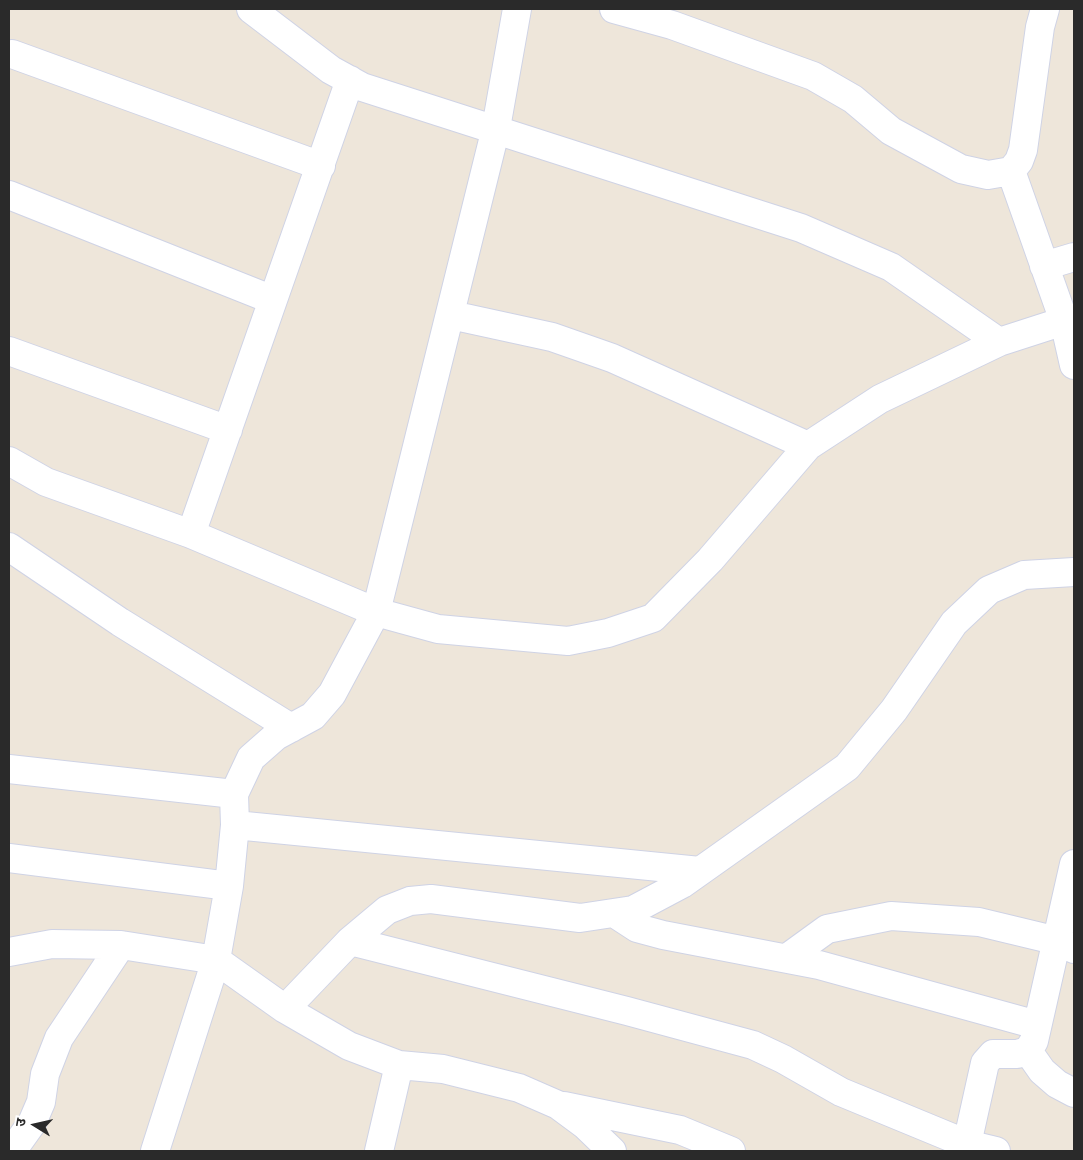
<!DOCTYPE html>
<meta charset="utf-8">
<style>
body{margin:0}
#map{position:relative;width:1083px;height:1160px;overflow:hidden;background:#eee6da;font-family:"Public Sans","Noto Sans Devanagari",sans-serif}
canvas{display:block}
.frame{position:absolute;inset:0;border:10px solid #2a2a2a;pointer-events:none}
.north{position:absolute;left:10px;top:1100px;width:50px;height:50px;-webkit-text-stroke:4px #fff;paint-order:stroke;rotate:280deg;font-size:14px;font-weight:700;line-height:20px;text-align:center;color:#2a2a2a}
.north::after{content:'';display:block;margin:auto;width:18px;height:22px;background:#2a2a2a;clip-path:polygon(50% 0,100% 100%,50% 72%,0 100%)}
</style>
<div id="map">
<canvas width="1083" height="1160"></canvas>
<div class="frame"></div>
<div class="north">उ</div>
</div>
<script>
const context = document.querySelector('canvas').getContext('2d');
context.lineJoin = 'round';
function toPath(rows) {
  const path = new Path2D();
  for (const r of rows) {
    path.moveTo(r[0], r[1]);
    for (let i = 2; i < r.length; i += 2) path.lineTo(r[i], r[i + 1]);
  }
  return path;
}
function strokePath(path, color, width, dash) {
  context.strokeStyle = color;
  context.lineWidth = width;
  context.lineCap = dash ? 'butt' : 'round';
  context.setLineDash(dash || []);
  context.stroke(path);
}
const minor = toPath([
 [251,9,331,70,362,87,801,228,891,267,999,342],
 [614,9,672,25,813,76,853,99,891,131,961,169,988,175,1011,171,1019,161,1023,150,1040,27,1045,9],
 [12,54,321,166],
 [1011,171,1064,321,1074,365],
 [9,195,273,300],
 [1044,266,1074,257],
 [451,315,552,337,612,358,808,446],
 [9,351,228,430],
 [9,461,46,482,191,534,376,612,438,629,568,641,608,633,653,618,710,560,808,446,880,399,999,342,1064,321],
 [191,534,350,80],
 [9,547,120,622,291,728],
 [9,769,234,794],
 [235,825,700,871],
 [9,858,229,886],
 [614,913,637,928,663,935,819,965,1037,1025],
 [350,941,627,1011,753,1045,783,1059,841,1092,967,1144,996,1151],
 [9,952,52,944,121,945,216,960,285,1009,349,1046,399,1065,443,1069,519,1088,558,1105,585,1125,612,1151],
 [787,958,827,929,891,916,979,922,1058,941,1074,949],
 [285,1009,350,941,387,910,410,901,431,899,580,918,633,910,682,884,847,767,894,710,954,623,989,590,1024,575,1074,572],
 [1028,1051,1042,1071,1057,1084,1074,1093],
 [564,1106,680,1130,731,1151],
 [967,1144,985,1063,993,1054,1017,1054,1028,1051,1034,1041,1074,864],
 [12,1151,32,1123,41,1102,45,1074,59,1038,121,945],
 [155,1151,216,960,229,886,235,825,234,794,251,758,276,736,313,716,332,694,376,612,496,128,517,9],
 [379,1151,399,1065]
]);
strokePath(minor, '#cfd3e5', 30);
strokePath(minor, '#fff', 28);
</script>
